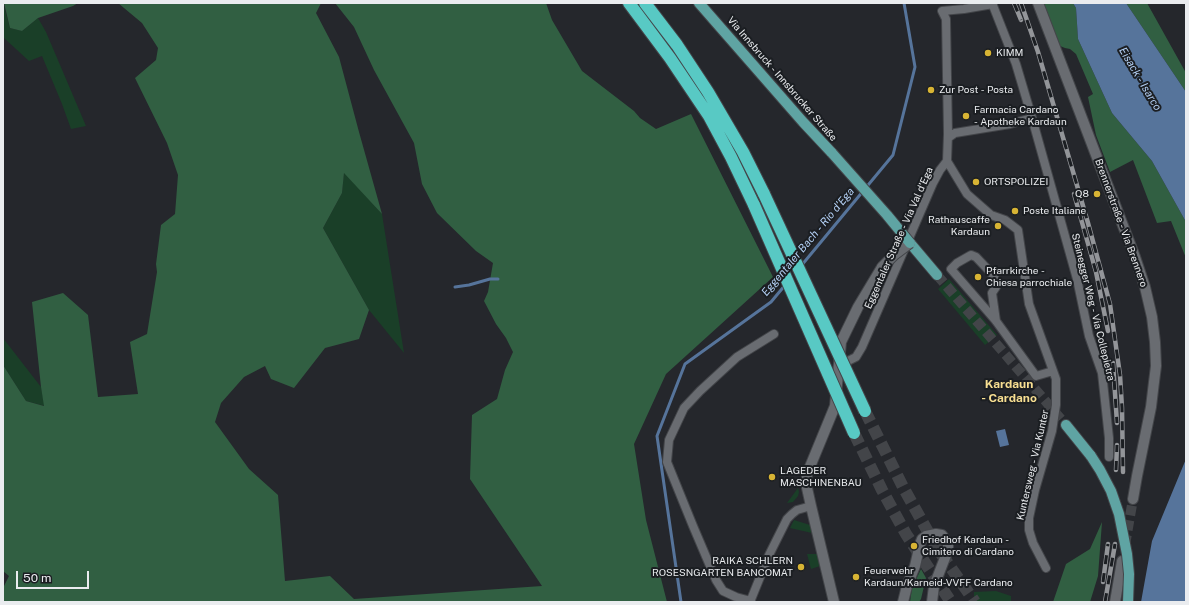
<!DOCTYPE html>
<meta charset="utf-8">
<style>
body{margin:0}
#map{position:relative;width:1189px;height:605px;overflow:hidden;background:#25272c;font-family:"Public Sans",sans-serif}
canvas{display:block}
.frame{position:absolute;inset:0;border:4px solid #eaecef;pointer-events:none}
.scale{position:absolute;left:16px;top:571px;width:73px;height:18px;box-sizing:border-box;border:2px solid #eaecef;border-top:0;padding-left:5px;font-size:12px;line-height:14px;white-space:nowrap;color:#eaecef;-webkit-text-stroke:3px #1b1e22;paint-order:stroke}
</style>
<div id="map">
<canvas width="1189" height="605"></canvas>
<div class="frame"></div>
<div class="scale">50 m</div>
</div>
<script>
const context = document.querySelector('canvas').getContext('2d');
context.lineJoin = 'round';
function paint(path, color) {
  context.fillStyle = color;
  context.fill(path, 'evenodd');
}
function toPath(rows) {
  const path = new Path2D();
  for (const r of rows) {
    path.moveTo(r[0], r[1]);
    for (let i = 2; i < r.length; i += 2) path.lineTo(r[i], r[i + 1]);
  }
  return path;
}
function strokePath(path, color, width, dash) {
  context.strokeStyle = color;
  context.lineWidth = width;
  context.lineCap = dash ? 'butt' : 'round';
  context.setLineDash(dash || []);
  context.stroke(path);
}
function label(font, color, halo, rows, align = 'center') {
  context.font = font + ' "Public Sans",sans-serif';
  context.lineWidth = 4;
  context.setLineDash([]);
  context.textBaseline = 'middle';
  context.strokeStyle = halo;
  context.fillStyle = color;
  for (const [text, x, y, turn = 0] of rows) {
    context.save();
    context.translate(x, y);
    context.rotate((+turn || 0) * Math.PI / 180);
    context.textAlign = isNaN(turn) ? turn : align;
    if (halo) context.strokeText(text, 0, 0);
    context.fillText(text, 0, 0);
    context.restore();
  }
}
paint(toPath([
 [3,3,10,28,22,31,38,18,46,32,86,126,71,129,62,104,42,56,29,61,4,38,3,38],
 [344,172,382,214,404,353,369,310,323,228,342,193],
 [949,279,997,335,985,345,938,289],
 [3,338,41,387,45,406,26,401,3,365],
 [798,488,799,492,798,496,793,502,787,503],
 [794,520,810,525,812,533,790,528],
 [807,554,817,554,820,566,811,569],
 [996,591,1011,596,1011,602,974,602,974,592]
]), '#1a3f28');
paint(toPath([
 [4,3,78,3,73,6,38,18,22,31,10,28],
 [118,3,321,3,316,13,339,57,359,132,382,214,344,173,342,193,323,228,369,310,359,339,325,348,294,388,271,379,265,366,244,377,221,403,215,422,249,469,278,495,285,581,330,576,354,599,542,586,470,479,472,415,497,399,505,370,513,352,506,338,496,324,484,301,488,292,493,263,476,251,437,213,422,184,414,143,374,70,354,27,335,3,546,3,552,20,582,71,634,111,640,118,656,129,691,114,773,277,666,374,634,444,646,520,667,602,3,602,3,588,9,576,3,571,3,365,26,401,44,406,41,387,32,302,63,293,88,315,98,397,138,394,130,342,147,334,157,272,156,264,161,225,175,214,178,175,167,143,135,78,156,60,158,48,142,23],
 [1043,3,1073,3,1076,8,1078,39,1112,113,1152,161,1186,222,1186,258,1171,221,1157,223,1133,160,1110,172,1096,135,1088,97,1093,94,1076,54,1070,49,1065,48,1060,46,1057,41],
 [1126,3,1147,3,1186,73,1186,92],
 [1102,522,1098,576,1090,602,1053,602,1066,564,1090,549],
 [921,569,926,578,921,599,919,602,910,602,912,588]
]), '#315f42');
paint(toPath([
 [1073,3,1126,3,1186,92,1186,222,1152,161,1112,113,1078,39,1076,8],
 [1005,429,1009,445,1000,447,996,431],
 [1186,459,1186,597,1185,602,1141,602,1152,541]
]), '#56749b');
strokePath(toPath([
 [801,266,893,155,915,67,904,3],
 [455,287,469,285,490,279,498,279],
 [681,602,657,436,685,364,771,302,786,284]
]), '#56749b', 3);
strokePath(toPath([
 [1125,545,1133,499]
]), '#434549', 10, [10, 5]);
strokePath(toPath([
 [937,275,1066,425]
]), '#434549', 10, [10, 5]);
strokePath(toPath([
 [865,411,903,487,937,548,975,602],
 [854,433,882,490,906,534,951,602]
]), '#434549', 12, [12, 6]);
const street = toPath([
 [992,3,1016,64,1032,118,1077,279,1089,336,1102,373,1109,438,1109,457],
 [948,138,955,133,1010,124,1032,118],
 [947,161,967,194,991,215,1005,220,1018,230,1029,304,1056,379,1056,405,1052,431,1035,490,1029,518,1029,530,1033,543,1046,568],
 [996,321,992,293,996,287,994,276,976,257,971,255,957,263,951,269,996,321,1036,376,1053,371],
 [840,365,856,357,862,347,933,183,940,170,947,161,948,134,946,19,942,11,964,9,993,4],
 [751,601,736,597,723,591,716,580,693,526,667,462,669,440,684,408,700,391,737,357,774,334],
 [750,602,769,555,787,519,792,514,797,510,811,506]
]);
const secondary = toPath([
 [1038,3,1135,257,1145,287,1152,317,1155,342,1156,366,1154,382,1151,407,1137,476,1133,499],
 [834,602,811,506,807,488,807,474,835,406,841,342,858,307,882,267],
 [903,602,907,586,915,566,920,544,922,539,926,536,936,534,942,535,945,539,948,544,948,550,934,586,932,602],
 [1115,602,1122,561]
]);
const primary = toPath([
 [699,3,803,122,832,153],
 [910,243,937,275],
 [1066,425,1091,456]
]);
const highway = toPath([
 [629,3,670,58,709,116,731,157,754,205],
 [645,3,677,45,708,92,743,152,764,194]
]);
strokePath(street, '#434549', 10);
strokePath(secondary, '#434549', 12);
strokePath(primary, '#434549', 12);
strokePath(highway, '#434549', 14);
strokePath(street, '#696c71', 8);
strokePath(secondary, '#696c71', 10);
strokePath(primary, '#5fa4a3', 10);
strokePath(highway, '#58c9c4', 12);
const rail = toPath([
 [1014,3,1021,20],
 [1021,3,1038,52,1088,223,1110,304,1120,375,1122,408,1123,472],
 [1074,194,1096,272,1108,331],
 [1113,363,1117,423],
 [1116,470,1117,445],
 [1103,582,1108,544],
 [1105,602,1115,544]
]);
strokePath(rail, '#939599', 4.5);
strokePath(rail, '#1b1e22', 3, [9]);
const secondaryBridge = toPath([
 [882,267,894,255,910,243]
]);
const primaryBridge = toPath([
 [832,153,887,215,910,243],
 [1091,456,1100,470,1111,491,1119,514,1127,554,1129,574,1128,602]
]);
const highwayBridge = toPath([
 [764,194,865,411],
 [754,205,854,433]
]);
strokePath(secondaryBridge, '#434549', 12, []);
strokePath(primaryBridge, '#434549', 12, []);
strokePath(highwayBridge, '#434549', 14, []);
strokePath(secondaryBridge, '#696c71', 10);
strokePath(primaryBridge, '#5fa4a3', 10);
strokePath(highwayBridge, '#58c9c4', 12);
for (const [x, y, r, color] of [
 [988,53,4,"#d8b434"],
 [931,90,4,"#d8b434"],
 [966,116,4,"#d8b434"],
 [976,182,4,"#d8b434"],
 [1097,194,4,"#d8b434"],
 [1015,211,4,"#d8b434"],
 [998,226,4,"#d8b434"],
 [978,277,4,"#d8b434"],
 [772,477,4,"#d8b434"],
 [914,546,4,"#d8b434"],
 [801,567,4,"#d8b434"],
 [856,577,4,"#d8b434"]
]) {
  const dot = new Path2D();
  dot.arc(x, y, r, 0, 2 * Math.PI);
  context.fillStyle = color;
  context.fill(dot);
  strokePath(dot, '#1b1e22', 1.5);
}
label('10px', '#eaecef', '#1b1e22', [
 ["KIMM",996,53],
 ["Zur Post - Posta",939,90],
 ["Farmacia Cardano",974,110],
 ["- Apotheke Kardaun",974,122],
 ["ORTSPOLIZEI",984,182],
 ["Q8",1089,194,"right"],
 ["Poste Italiane",1023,211],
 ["Rathauscaffe",990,220,"right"],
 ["Kardaun",990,232,"right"],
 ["Pfarrkirche -",986,271],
 ["Chiesa parrochiale",986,283],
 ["LAGEDER",780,471],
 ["MASCHINENBAU",780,483],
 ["Friedhof Kardaun -",922,540],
 ["Cimitero di Cardano",922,552],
 ["RAIKA SCHLERN",793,561,"right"],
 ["ROSESNGARTEN BANCOMAT",793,573,"right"],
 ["Feuerwehr",864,571],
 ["Kardaun/Karneid-VVFF Cardano",864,583]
], 'left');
label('10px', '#eaecef', '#1b1e22', [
 ["Via Innsbruck - Innsbrucker Straße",782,79,49],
 ["Brennerstraße - Via Brennero",1121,223,70],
 ["Eggentaler Straße - Via Val d'Ega",899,238,-66],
 ["Steinegger Weg - Via Collepietra",1093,307,76],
 ["Kuntersweg - Via Kunter",1033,465,-77]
]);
label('italic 11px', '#b4d0f5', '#1b1e22', [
 ["Eisack - Isarco",1140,79,59],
 ["Eggentaler Bach - Rio d'Ega",808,242,-50]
]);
label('bold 12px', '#f8df92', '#1b1e22', [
 ["Kardaun",1009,384],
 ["- Cardano",1009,398]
]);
</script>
